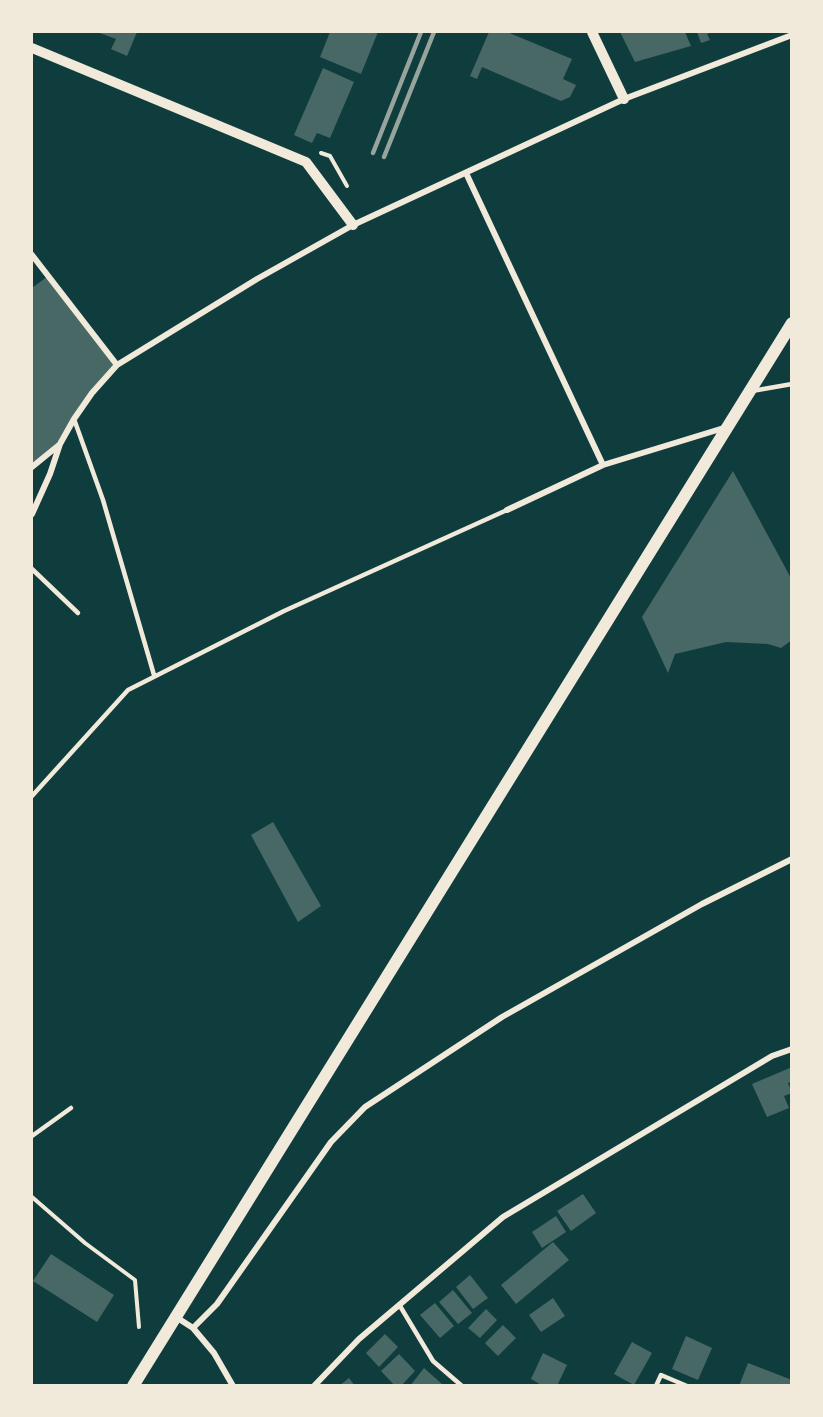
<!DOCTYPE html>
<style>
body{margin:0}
#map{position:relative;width:823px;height:1417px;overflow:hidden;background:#0f3d3e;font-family:Lora,serif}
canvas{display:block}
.frame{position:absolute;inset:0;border:33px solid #f1e9da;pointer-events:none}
</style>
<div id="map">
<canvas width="823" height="1417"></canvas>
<div class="frame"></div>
</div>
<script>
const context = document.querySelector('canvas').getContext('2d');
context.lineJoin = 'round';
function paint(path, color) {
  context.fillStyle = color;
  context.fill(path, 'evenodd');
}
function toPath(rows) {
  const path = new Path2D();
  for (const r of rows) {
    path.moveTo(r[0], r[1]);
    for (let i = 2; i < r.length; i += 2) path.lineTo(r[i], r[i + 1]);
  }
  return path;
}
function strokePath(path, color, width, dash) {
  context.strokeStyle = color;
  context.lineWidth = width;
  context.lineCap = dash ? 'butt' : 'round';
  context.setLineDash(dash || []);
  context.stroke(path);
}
paint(toPath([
 [97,32,137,32,127,56,111,49,116,39],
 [330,32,378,32,361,74,320,57],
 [489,32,507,32,572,59,563,79,576,85,570,97,561,101,482,67,477,79,470,76],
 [620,32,685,32,691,46,635,62],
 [697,32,713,32,707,34,710,40,701,43],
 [323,68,354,82,330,138,317,133,312,143,294,135],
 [48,276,117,365,74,419,60,444,35,465,32,459,32,288],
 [733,471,792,580,792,640,781,648,768,644,726,642,675,654,668,673,642,617],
 [273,822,321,906,298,922,251,835],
 [792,1067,792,1081,788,1083,792,1093,784,1096,789,1108,767,1117,752,1084],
 [583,1194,596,1213,571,1231,557,1211],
 [556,1216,566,1232,542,1248,532,1232],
 [553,1242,569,1260,516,1304,501,1285],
 [51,1254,114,1295,97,1322,33,1281],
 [470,1275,488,1298,473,1309,456,1287],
 [453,1290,472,1313,458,1324,439,1302],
 [553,1298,565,1316,541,1332,529,1315],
 [435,1303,454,1326,440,1338,420,1315],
 [486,1309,497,1320,480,1338,468,1328],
 [503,1325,516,1338,498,1356,485,1343],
 [385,1334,398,1347,379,1367,366,1353],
 [686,1336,712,1348,698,1380,672,1369],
 [632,1342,652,1353,634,1385,614,1374],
 [543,1353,567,1365,557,1386,543,1386,531,1379],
 [399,1354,415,1371,401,1386,395,1386,381,1371],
 [748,1363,792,1380,792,1386,739,1386],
 [424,1368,442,1384,441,1386,410,1386],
 [349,1378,355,1386,339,1386]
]), '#486865');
strokePath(toPath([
 [321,153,330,156,347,186],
 [32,1197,85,1243,135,1280,139,1327]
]), '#f1e9da', 4);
strokePath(toPath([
 [752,391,792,384],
 [74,419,103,500,154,675],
 [32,569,78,613],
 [32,796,128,690,284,611,507,510],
 [32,1136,71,1108],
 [400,1306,433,1361,462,1386],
 [656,1386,661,1375,687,1386]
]), '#f1e9da', 4.5);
strokePath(toPath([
 [466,173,603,465],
 [32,255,117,365],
 [32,467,59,445],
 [507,510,603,465,727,427],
 [32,514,50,474,60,444,74,419,92,393,117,365,257,279,353,225,624,99,792,35],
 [176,1317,193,1328,217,1304,331,1142,365,1107,502,1017,702,904,792,859],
 [193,1328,214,1353,233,1386],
 [314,1386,359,1339,503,1217,772,1056,792,1049]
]), '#f1e9da', 6);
strokePath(toPath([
 [592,32,624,99],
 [32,48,306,162,353,225]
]), '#f1e9da', 10);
strokePath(toPath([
 [133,1386,792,323]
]), '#f1e9da', 12);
strokePath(toPath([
 [373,153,421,32],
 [384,157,434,32]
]), '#97a49c', 4.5);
</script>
